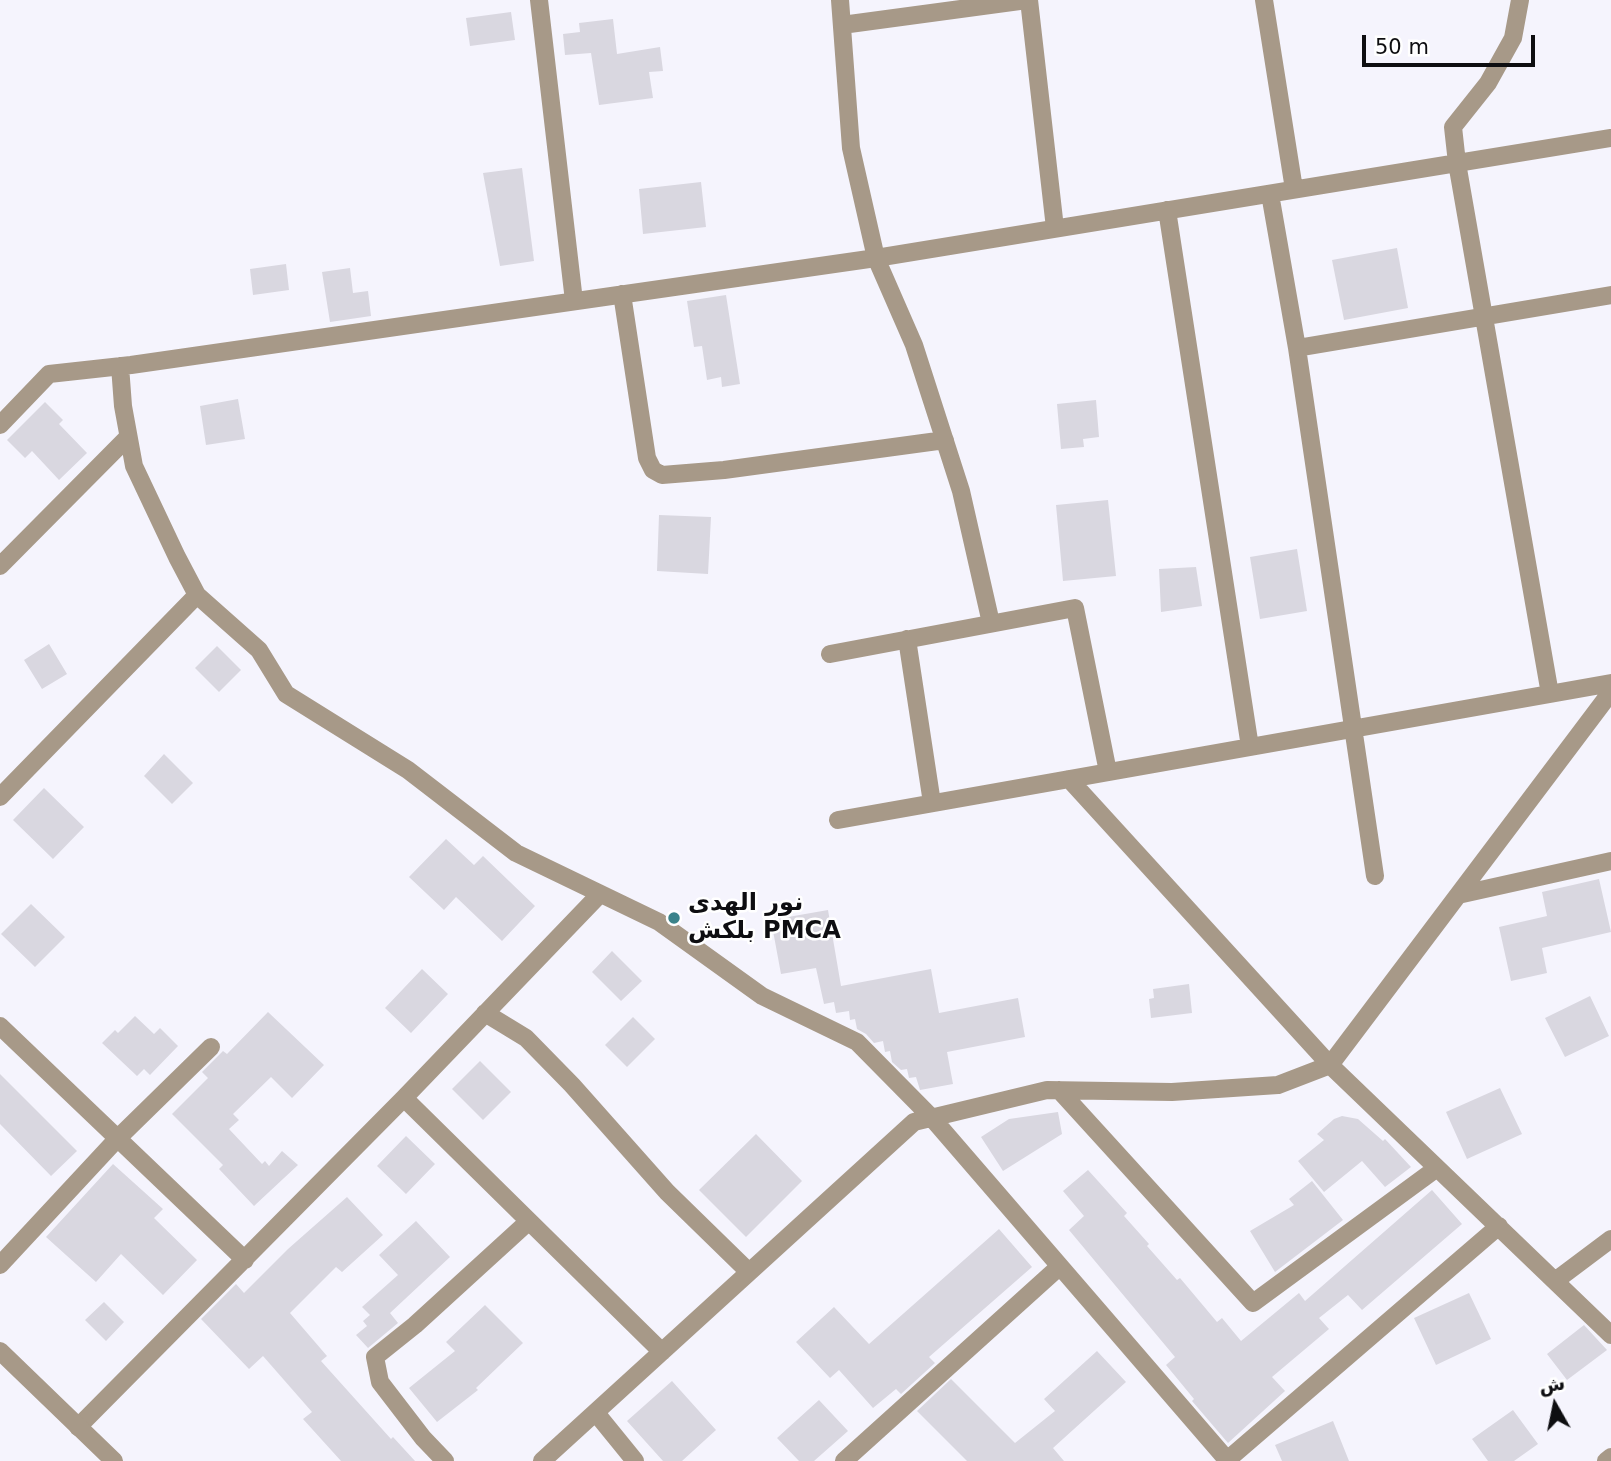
<!DOCTYPE html>
<meta charset="utf-8">
<style>
body{margin:0}
#map{position:relative;width:1611px;height:1461px;overflow:hidden;background:#f5f4fd;font-family:"DejaVu Sans","Noto Sans Arabic",sans-serif}
canvas{display:block}
.north{position:absolute;left:1520px;top:1370px;width:70px;height:70px;-webkit-text-stroke:5px #fff;paint-order:stroke;rotate:351deg;font-size:19px;font-weight:700;line-height:28px;text-align:center;color:#0e0e11}
.north::after{content:'';display:block;margin:auto;width:24px;height:32px;background:#0e0e11;clip-path:polygon(50% 0,100% 100%,50% 72%,0 100%)}
.scale{position:absolute;left:1362px;top:35px;width:173px;height:32px;box-sizing:border-box;border:4px solid #0e0e11;border-top:0;padding-left:9px;font-size:21px;line-height:24px;white-space:nowrap;color:#0e0e11;-webkit-text-stroke:5px #fff;paint-order:stroke}
</style>
<div id="map">
<canvas width="1611" height="1461"></canvas>
<div class="north">ش</div>
<div class="scale">50 m</div>
</div>
<script>
const context = document.querySelector('canvas').getContext('2d');
context.lineJoin = 'round';
function paint(path, color) {
  context.fillStyle = color;
  context.fill(path, 'evenodd');
}
function toPath(rows) {
  const path = new Path2D();
  for (const r of rows) {
    path.moveTo(r[0], r[1]);
    for (let i = 2; i < r.length; i += 2) path.lineTo(r[i], r[i + 1]);
  }
  return path;
}
function strokePath(path, color, width, dash) {
  context.strokeStyle = color;
  context.lineWidth = width;
  context.lineCap = dash ? 'butt' : 'round';
  context.setLineDash(dash || []);
  context.stroke(path);
}
function label(font, color, halo, rows, align = 'center') {
  context.font = font + ' "DejaVu Sans","Noto Sans Arabic",sans-serif';
  context.lineWidth = 5;
  context.setLineDash([]);
  context.textBaseline = 'middle';
  context.strokeStyle = halo;
  context.fillStyle = color;
  for (const [text, x, y, turn = 0] of rows) {
    context.save();
    context.translate(x, y);
    context.rotate((+turn || 0) * Math.PI / 180);
    context.textAlign = isNaN(turn) ? turn : align;
    if (halo) context.strokeText(text, 0, 0);
    context.fillText(text, 0, 0);
    context.restore();
  }
}
paint(toPath([
 [511,12,515,40,470,46,466,18],
 [613,19,617,54,660,47,663,71,649,72,653,98,599,105,591,53,565,55,563,34,580,32,579,23],
 [522,168,534,261,500,266,483,173],
 [701,182,706,227,643,234,639,189],
 [1397,248,1408,308,1344,320,1332,260],
 [286,264,289,290,253,295,250,269],
 [350,268,353,293,368,291,371,316,330,322,322,272],
 [726,295,740,384,722,387,721,377,707,380,702,346,694,347,687,301],
 [238,399,245,439,206,445,200,406],
 [1096,400,1099,437,1083,439,1084,447,1061,449,1057,404],
 [45,402,63,420,59,424,87,453,59,480,32,451,25,458,7,440],
 [1108,500,1116,576,1063,581,1056,505],
 [659,515,711,517,708,574,657,571],
 [1297,549,1307,611,1260,619,1250,557],
 [1196,567,1202,606,1161,612,1159,569],
 [49,644,67,674,42,689,24,660],
 [217,646,241,670,219,692,195,668],
 [164,754,193,783,172,804,144,776],
 [44,788,84,827,53,859,13,820],
 [446,839,474,865,483,856,535,906,502,941,456,897,444,910,409,877],
 [1599,879,1611,932,1542,948,1547,973,1511,981,1499,927,1547,916,1542,892],
 [31,904,65,937,35,967,1,934],
 [828,910,841,986,931,969,939,1013,1018,998,1025,1037,947,1052,953,1084,920,1090,916,1077,909,1078,907,1069,901,1070,892,1062,890,1051,885,1052,883,1041,874,1043,866,1034,857,1029,855,1019,850,1020,849,1011,836,1013,834,1002,824,1004,816,968,781,974,771,920],
 [612,951,642,981,621,1001,592,972],
 [422,969,448,994,411,1033,385,1008],
 [1189,984,1192,1013,1151,1018,1149,999,1154,998,1153,989],
 [1590,996,1609,1036,1565,1057,1545,1018],
 [268,1012,324,1065,292,1098,271,1077,233,1114,239,1120,229,1129,262,1164,265,1161,269,1166,282,1151,298,1165,254,1206,219,1169,223,1165,172,1114,208,1078,202,1072,223,1051,227,1054],
 [135,1016,154,1034,160,1028,178,1046,150,1075,144,1069,137,1076,102,1043,115,1030,118,1033],
 [633,1017,655,1039,627,1067,605,1045],
 [480,1061,511,1092,483,1120,452,1089],
 [0,1074,77,1151,51,1176,0,1124],
 [1500,1088,1522,1134,1467,1159,1446,1112],
 [1058,1112,1062,1134,1003,1171,981,1137,1009,1119],
 [1342,1116,1358,1119,1383,1141,1385,1139,1411,1167,1385,1187,1362,1161,1324,1192,1298,1161,1324,1140,1317,1134,1334,1119],
 [756,1134,802,1181,746,1237,699,1190],
 [406,1136,435,1164,406,1194,377,1166],
 [113,1164,163,1209,154,1218,197,1260,163,1295,121,1254,96,1282,46,1237],
 [1088,1170,1127,1213,1124,1216,1149,1244,1147,1246,1177,1280,1180,1278,1217,1322,1222,1318,1241,1341,1299,1293,1305,1301,1432,1190,1462,1224,1362,1310,1348,1295,1319,1318,1329,1329,1272,1377,1285,1391,1228,1443,1192,1401,1194,1399,1166,1365,1175,1357,1069,1230,1084,1216,1063,1191],
 [1312,1181,1343,1220,1275,1272,1250,1231,1294,1205,1289,1199],
 [347,1197,383,1235,342,1272,336,1267,290,1313,327,1356,321,1361,391,1439,393,1437,415,1461,341,1461,303,1419,312,1412,263,1356,249,1369,201,1319,236,1284,244,1293,288,1249],
 [416,1221,450,1257,390,1313,398,1323,368,1348,356,1335,367,1326,363,1321,370,1315,362,1307,398,1275,379,1255],
 [999,1229,1032,1267,929,1357,935,1363,901,1394,896,1389,873,1408,839,1370,830,1378,796,1342,834,1307,869,1344],
 [1469,1293,1491,1339,1436,1365,1414,1318],
 [104,1302,124,1322,106,1341,85,1320],
 [485,1305,523,1343,476,1388,478,1390,437,1422,409,1388,455,1351,446,1342],
 [1584,1325,1607,1350,1567,1380,1547,1354],
 [1097,1351,1126,1382,1053,1448,1064,1461,967,1461,917,1411,951,1379,1015,1443,1055,1411,1044,1399],
 [672,1381,716,1430,682,1461,663,1461,627,1421],
 [819,1400,848,1431,814,1461,799,1461,777,1438],
 [1513,1410,1538,1444,1514,1461,1488,1461,1472,1439],
 [1333,1421,1349,1461,1282,1461,1275,1445]
]), '#d9d7e0');
strokePath(toPath([
 [539,0,574,301],
 [840,0,851,148,876,258,914,345,961,491,991,623],
 [1029,0,1055,228],
 [1264,0,1294,189],
 [1520,0,1513,38,1488,83,1453,127,1457,163,1550,694],
 [842,25,1027,0],
 [1270,194,1297,348,1375,876],
 [1167,210,1250,747],
 [622,294,647,458,653,470,662,475,724,470,945,440],
 [1297,348,1611,295],
 [120,366,123,406,134,466,177,557,197,595,259,650,286,694,408,770,516,853,659,922,762,996,857,1042,932,1118,1228,1461],
 [0,425,49,374,131,365,876,258,1611,138],
 [0,566,128,437],
 [907,639,932,803],
 [830,654,1075,608,1108,772],
 [1069,779,1330,1065,1611,1335],
 [0,797,197,595],
 [838,820,1611,683],
 [1458,895,1611,861],
 [485,1013,526,1038,572,1085,667,1192,749,1272],
 [0,1026,245,1260],
 [1059,1090,1253,1303,1437,1168],
 [404,1098,662,1352],
 [0,1265,117,1139,211,1047],
 [1555,1281,1611,1239],
 [596,1413,635,1461],
 [78,1427,404,1098,600,894],
 [445,1461,423,1438,380,1382,375,1357,415,1325,529,1221],
 [542,1461,914,1122,1047,1090,1172,1092,1278,1085,1330,1065,1611,692],
 [844,1461,1059,1267],
 [1226,1461,1499,1226],
 [1606,1461,1611,1457]
]), '#a79988', 18);
strokePath(toPath([
 [0,1351,114,1461]
]), '#a79988', 18);
for (const [x, y, r, color] of [
 [674,918,7,"#3b838a"]
]) {
  const dot = new Path2D();
  dot.arc(x, y, r, 0, 2 * Math.PI);
  context.fillStyle = color;
  context.fill(dot);
  strokePath(dot, '#fff', 2.5);
}
label('bold 24px', '#0e0e11', '#fff', [
 ["نور الهدى",688,904],
 ["بلكش PMCA",688,932]
], 'left');
</script>
